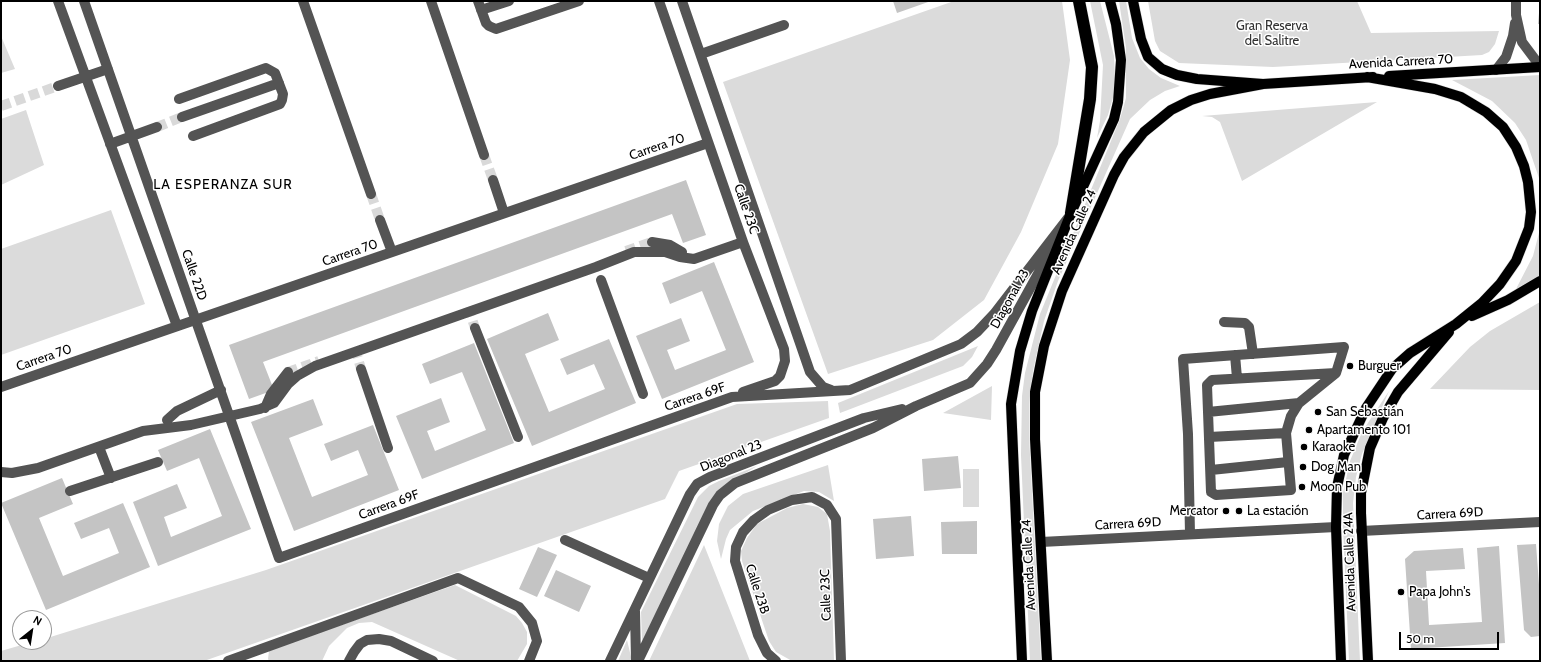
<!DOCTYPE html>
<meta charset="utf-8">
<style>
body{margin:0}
#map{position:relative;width:1541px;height:662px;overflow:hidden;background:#fff;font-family:Cabin,sans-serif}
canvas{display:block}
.frame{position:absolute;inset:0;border:2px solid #000;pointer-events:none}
.north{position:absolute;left:12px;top:610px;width:40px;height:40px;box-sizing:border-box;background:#fff;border:1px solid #999;border-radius:50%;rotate:30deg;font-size:11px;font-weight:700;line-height:16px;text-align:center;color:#000}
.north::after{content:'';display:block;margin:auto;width:14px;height:18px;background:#000;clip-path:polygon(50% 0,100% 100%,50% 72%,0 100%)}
.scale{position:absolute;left:1399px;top:632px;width:100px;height:18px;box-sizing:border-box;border:2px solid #000;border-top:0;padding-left:5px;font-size:12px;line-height:14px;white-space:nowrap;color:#000;-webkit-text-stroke:3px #fff;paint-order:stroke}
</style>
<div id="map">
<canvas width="1541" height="662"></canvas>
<div class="frame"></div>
<div class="north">N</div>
<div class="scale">50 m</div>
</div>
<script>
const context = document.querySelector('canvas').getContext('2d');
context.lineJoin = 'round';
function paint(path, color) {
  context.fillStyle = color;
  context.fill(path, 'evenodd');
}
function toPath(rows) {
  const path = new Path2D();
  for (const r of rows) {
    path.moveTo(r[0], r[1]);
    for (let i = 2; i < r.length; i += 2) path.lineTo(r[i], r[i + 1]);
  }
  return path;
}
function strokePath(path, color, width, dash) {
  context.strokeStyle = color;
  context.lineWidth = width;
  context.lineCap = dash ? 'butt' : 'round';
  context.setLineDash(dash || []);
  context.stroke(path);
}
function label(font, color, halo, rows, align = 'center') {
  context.font = font + ' Cabin,sans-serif';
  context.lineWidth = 3;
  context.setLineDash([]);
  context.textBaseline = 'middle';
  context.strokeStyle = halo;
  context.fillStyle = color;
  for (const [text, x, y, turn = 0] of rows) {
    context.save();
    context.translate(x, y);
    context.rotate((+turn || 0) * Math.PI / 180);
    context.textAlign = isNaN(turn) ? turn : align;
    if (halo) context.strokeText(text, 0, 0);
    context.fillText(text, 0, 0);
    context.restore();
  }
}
paint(toPath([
 [954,1,1062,1,1070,60,1058,144,1021,232,984,300,933,340,828,374,723,82],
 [1090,1,1100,1,1114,56,1115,77,1114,94,1108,115,1097,138,1100,121,1103,65],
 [1119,1,1126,1,1132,38,1140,58,1149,69,1161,78,1180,86,1165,91,1150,100,1130,119,1058,281,1044,321,1033,371,1029,404,1029,436,1041,661,1030,661,1021,455,1022,396,1025,373,1040,314,1120,119,1126,98,1126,48],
 [1148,1,1357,1,1371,33,1499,31,1495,44,1489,52,1482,55,1273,67,1179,63,1160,51,1155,41],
 [1,36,15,69,1,73],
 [1540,75,1540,181,1526,140,1515,123,1492,101,1452,80],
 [1377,102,1242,181,1220,122,1212,117,1202,116],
 [26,110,44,165,1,185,1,119],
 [111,210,145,304,1,355,1,249],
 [1540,229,1540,275,1516,289,1533,256],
 [1540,302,1540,390,1430,389,1470,347,1490,331],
 [978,346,972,357,963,366,840,413,838,403],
 [992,386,991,420,943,413],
 [1389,391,1362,454,1356,477,1353,503,1360,661,1349,661,1343,527,1343,493,1350,461,1362,432],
 [828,401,829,418,679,471,665,499,204,661,1,661,1,651,32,642,44,642,44,639,266,570,737,404],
 [828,465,834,501,819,492,804,491,753,511,730,530,726,539,721,559,717,541,719,524,728,506,743,494],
 [757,466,724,486,642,641,641,612,698,497,709,486,719,481],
 [963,469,979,469,979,507,963,507],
 [803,504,818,507,827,514,830,531,834,661,792,661,776,652,769,641,742,561,741,551,747,538,757,524,787,508],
 [704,545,750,661,649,661],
 [455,585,516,616,522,623,527,632,527,644,517,661,460,661,372,622,359,623,347,628,329,646,322,661,269,661,268,659,269,651,273,649],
 [627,640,632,661,618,661]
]), '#dbdbdb');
paint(toPath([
 [893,1,931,1,897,13],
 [1539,13,1540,24,1538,24],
 [686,180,706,235,683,243,672,214,263,362,274,390,249,399,229,345],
 [714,262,754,362,662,399,636,336,681,318,690,341,667,350,675,370,726,350,702,291,670,304,662,283],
 [548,313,559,340,525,354,549,412,605,389,594,364,567,375,560,359,609,339,636,403,532,446,487,339],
 [474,343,514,443,422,479,396,416,441,398,450,422,427,431,435,451,486,430,462,372,430,384,422,364],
 [313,399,323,425,289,438,312,497,368,475,358,450,331,461,324,444,373,425,399,490,294,531,251,422],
 [210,429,251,529,158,566,133,502,177,484,187,508,164,517,171,537,222,516,199,458,167,471,158,450],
 [958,456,961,488,924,491,922,459],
 [62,478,73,504,39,518,63,576,119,553,109,528,81,539,74,523,123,503,150,567,46,610,1,503],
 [911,516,914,556,876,559,873,519],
 [977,521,977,554,942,554,941,522],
 [1536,544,1540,598,1540,636,1531,637,1524,630,1517,545],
 [1499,546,1505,643,1411,649,1405,559,1414,551,1463,548,1465,569,1426,571,1429,625,1482,622,1477,548],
 [538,547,557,555,537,597,519,589],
 [556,570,591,586,579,612,544,596]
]), '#c4c4c4');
strokePath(toPath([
 [1,106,58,86],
 [157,127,182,117],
 [484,155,493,180],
 [371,194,380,220],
 [626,251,652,242],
 [468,307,475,328],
 [355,348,361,369],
 [288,372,319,361]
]), '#d9d9d9', 10, [10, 5]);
const major = toPath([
 [1133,1,1141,39,1148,57,1162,69,1177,75,1197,79,1263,84,1373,77],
 [1389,76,1540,67],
 [1472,316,1508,300,1540,281],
 [1022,661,1011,404,1020,351,1032,311,1071,213,1114,119,1118,102,1121,60,1116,24,1110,1],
 [1047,661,1035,439,1035,392,1044,346,1062,291,1114,175,1124,157,1144,132,1171,110,1191,100,1210,94,1263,84],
 [1341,661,1336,527,1337,487,1344,455,1366,408,1392,369,1410,353,1456,324,1482,303,1500,284,1516,261,1529,228,1531,212,1528,182,1524,166,1516,147,1503,127,1486,112,1461,97,1435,89,1367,77],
 [1368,661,1361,513,1361,493,1370,448,1383,418,1398,392,1449,332]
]);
const highway = toPath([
 [1071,213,1090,99,1092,67,1079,1]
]);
strokePath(major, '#dbdbdb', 11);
strokePath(highway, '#dbdbdb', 13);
strokePath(toPath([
 [58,1,177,326],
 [84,1,279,558,732,397,850,390,961,344,977,332,994,314,1068,218],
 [303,1,371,194],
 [431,1,484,155],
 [478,1,486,23,489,26,496,29,579,1],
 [659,1,743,242,784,349,785,361,780,376,775,381,743,392],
 [682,1,810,372,823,387,831,390],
 [1516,1,1516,15,1522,42,1540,66],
 [481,10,509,1],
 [701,54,784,25],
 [1496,70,1506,57,1513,36,1515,23],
 [58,86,108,69],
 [179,99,266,68,275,73,283,94,282,100,280,104,193,136],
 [182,117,279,83],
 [110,144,157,127],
 [493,180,504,213],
 [380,220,392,252],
 [652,242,670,245,682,252],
 [601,280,643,394],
 [1224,322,1245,323,1249,327,1253,354],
 [475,328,518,437],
 [1235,355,1237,378],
 [361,369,388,448],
 [1,387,708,143],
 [265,408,271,394,288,372],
 [1208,412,1299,403],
 [167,420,177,411,221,390],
 [1209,437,1286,433],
 [99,447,111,478],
 [1211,470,1288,462],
 [1,472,12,473,38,468,143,431,191,425,260,409,274,403,288,384,297,376,315,366,596,267,634,252,665,252,680,257,694,259,743,242],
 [70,491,158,462],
 [1361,531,1540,522],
 [1190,534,1188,434,1183,359,1344,347,1336,373,1299,403,1291,416,1286,433,1291,490,1216,495,1211,492,1207,385,1212,380,1336,373],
 [565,540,649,578],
 [1041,542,1336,527],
 [635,611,636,661],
 [228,661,458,578,519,607,532,623,537,641,529,661],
 [349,661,354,652,360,644,367,640,379,639,391,641,433,661],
 [610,661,690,494,697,484,710,477,864,418,902,409],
 [638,661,713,505,720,495,735,483,873,428,916,406,970,383,987,364,996,350,1055,243],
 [776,661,767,653,758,635,735,561,736,547,743,532,754,520,768,510,792,500,812,497,827,505,836,519,841,661]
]), '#545454', 10);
strokePath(major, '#000', 10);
strokePath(highway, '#000', 12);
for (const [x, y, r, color] of [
 [1350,366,4,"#000"],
 [1318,412,4,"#000"],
 [1309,430,4,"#000"],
 [1304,447,4,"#000"],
 [1303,467,4,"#000"],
 [1302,487,4,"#000"],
 [1226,511,4,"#000"],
 [1239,511,4,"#000"],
 [1401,592,4,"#000"]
]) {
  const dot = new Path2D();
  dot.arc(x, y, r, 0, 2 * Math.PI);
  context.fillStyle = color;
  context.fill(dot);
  strokePath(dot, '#fff', 1.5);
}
label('13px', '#323232', '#fff', [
 ["Gran Reserva",1272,26],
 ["del Salitre",1272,41]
]);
label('13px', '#000', '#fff', [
 ["Avenida Carrera 70",1401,62,-3],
 ["Carrera 70",657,147,-19],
 ["Calle 23C",746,209,71],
 ["Avenida Calle 24",1074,232,-66],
 ["Carrera 70",350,253,-19],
 ["Calle 22D",194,275,71],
 ["Diagonal 23",1010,299,-61],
 ["Carrera 70",44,358,-19],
 ["Carrera 69F",695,397,-19],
 ["Diagonal 23",731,456,-22],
 ["Carrera 69F",389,505,-20],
 ["Carrera 69D",1450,514,-3],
 ["Carrera 69D",1128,524,-3],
 ["Avenida Calle 24A",1350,562,-92],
 ["Avenida Calle 24",1029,565,-93],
 ["Calle 23B",757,589,72],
 ["Calle 23C",826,595,-92]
]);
label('13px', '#000', '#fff', [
 ["Burguer",1358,366],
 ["San Sebastián",1326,412],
 ["Apartamento 101",1317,430],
 ["Karaoke",1312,447],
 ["Dog Man",1311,467],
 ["Moon Pub",1310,487],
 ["Mercator",1218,511,"right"],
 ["La estación",1247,511],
 ["Papa John's",1409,592]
], 'left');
context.letterSpacing = '1px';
label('14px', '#000', '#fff', [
 ["LA ESPERANZA SUR",223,185]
]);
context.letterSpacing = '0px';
</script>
